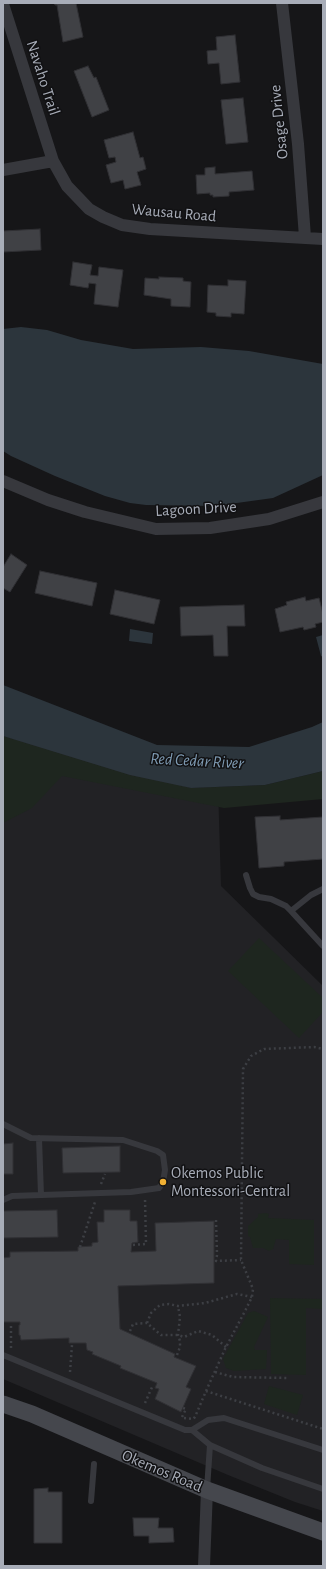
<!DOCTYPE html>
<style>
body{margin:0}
#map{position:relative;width:326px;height:1569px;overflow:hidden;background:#161618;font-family:"Alegreya Sans",sans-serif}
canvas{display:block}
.frame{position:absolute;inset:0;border:4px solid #a8adb8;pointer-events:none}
</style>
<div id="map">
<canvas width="326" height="1569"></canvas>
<div class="frame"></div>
</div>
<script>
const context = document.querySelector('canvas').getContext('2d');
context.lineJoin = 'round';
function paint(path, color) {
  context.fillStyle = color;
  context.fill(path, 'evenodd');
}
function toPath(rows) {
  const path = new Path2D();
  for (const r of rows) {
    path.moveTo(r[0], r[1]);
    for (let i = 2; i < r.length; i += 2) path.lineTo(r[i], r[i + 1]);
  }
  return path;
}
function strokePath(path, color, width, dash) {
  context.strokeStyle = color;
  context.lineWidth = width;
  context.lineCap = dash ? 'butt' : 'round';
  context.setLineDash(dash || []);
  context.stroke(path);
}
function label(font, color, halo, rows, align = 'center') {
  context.font = font + ' "Alegreya Sans",sans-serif';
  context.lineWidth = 3;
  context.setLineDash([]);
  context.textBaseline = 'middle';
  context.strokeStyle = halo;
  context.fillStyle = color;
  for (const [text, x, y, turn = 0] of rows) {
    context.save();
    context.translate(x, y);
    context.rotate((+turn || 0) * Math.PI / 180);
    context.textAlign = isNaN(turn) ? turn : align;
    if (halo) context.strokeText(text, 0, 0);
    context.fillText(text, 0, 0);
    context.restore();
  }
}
paint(toPath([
 [3,736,191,788,218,787,221,886,323,986,323,1511,295,1502,228,1475,3,1379]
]), '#222225');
paint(toPath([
 [3,736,130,775,191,788,265,785,323,771,323,799,224,808,62,776,32,808,3,823],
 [259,938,323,998,323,1012,299,1038,228,971],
 [266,1213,269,1214,268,1218,314,1220,314,1265,289,1264,289,1240,276,1239,273,1249,269,1251,263,1248,253,1248,250,1237,248,1236,248,1226,258,1217,258,1214],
 [270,1298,323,1299,323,1309,306,1308,306,1375,271,1374],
 [254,1311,268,1317,254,1347,255,1350,267,1350,266,1369,234,1371,226,1368,223,1359,248,1313],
 [269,1386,303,1395,297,1415,264,1404]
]), '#1e261f');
paint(toPath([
 [21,327,47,330,81,340,133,349,201,347,249,351,323,364,323,475,273,498,215,506,146,505,130,503,105,496,55,476,11,456,3,451,3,329],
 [130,629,153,633,152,644,129,641],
 [323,635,323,657,321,656,316,637],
 [3,685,157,745,249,747,312,727,323,722,323,771,265,785,191,788,130,775,3,736]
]), '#2c353c');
const building = toPath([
 [54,3,76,3,83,37,63,42,57,5,55,5,54,3],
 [235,35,240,82,221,84,219,63,208,64,207,51,217,50,216,37,235,35],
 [88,66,94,78,96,77,109,110,92,117,74,71,88,66],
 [243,98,248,142,226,144,221,100,243,98],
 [133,132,140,158,143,157,146,169,137,172,141,185,125,189,123,180,111,183,106,165,116,162,115,157,109,158,104,140,133,132],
 [215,167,215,174,252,171,254,190,229,192,229,196,213,197,213,195,210,195,210,193,197,194,196,175,205,175,205,168,215,167],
 [40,229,41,250,3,252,3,231,40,229],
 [73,262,92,265,90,275,98,276,99,267,123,270,118,307,94,304,96,284,89,283,88,288,70,285,73,262],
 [159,277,183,278,183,281,191,282,190,307,171,306,171,299,144,295,145,278,159,279,159,277],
 [228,280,246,281,244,314,231,313,231,317,216,316,216,313,207,312,208,285,228,286,228,280],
 [11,554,27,565,10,592,3,588,3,567,11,554],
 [40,571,97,583,92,606,35,593,40,571],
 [115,590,160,600,154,624,110,614,115,590],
 [305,597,306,601,319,598,323,614,323,622,315,624,316,627,304,630,303,627,280,632,275,609,287,605,286,602,305,597],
 [244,605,245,626,227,626,228,656,214,656,213,635,181,636,180,607,244,605],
 [280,816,280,820,323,817,323,859,284,862,284,866,259,868,255,817,280,816],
 [13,1143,13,1174,3,1174,3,1144,13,1143],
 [120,1146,120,1172,63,1173,62,1148,120,1146],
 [57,1210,58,1237,3,1238,3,1211,57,1210],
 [104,1210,130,1210,130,1221,137,1221,138,1242,132,1243,131,1252,156,1251,155,1223,214,1221,214,1283,118,1286,120,1329,175,1354,174,1357,196,1366,186,1387,191,1389,181,1412,155,1399,159,1389,155,1388,157,1383,120,1368,121,1366,92,1354,93,1352,87,1350,86,1343,69,1343,69,1338,21,1340,20,1335,19,1335,19,1325,20,1325,20,1322,3,1322,3,1258,10,1257,10,1252,78,1251,78,1247,92,1246,92,1243,98,1242,97,1222,104,1222,104,1210],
 [48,1488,48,1492,62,1492,62,1543,34,1543,34,1489,48,1488],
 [133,1518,159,1518,158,1528,173,1528,174,1542,149,1543,149,1536,134,1536,133,1518]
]);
paint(building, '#404145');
strokePath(building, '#303034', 1);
strokePath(toPath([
 [101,1184,105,1174],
 [216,1220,217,1255,216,1261,241,1260],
 [133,1245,146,1244,145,1198],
 [80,1247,95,1202],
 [130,1331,133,1324,147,1323],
 [226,1347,212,1335,198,1331,184,1337,178,1335,161,1335,147,1323,151,1313,160,1305,169,1304,178,1306,205,1303,237,1294,252,1297],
 [11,1348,11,1325],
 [177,1355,180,1347,180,1341,178,1335,180,1317,178,1306],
 [70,1372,72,1345],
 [215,1372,233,1377,289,1378],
 [206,1391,225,1349,245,1311,252,1297,253,1289,241,1260,243,1069,251,1056,264,1049,314,1047,323,1049],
 [145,1403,153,1385],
 [182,1417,186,1409,183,1408],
 [184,1418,193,1419,195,1417,206,1391,323,1429]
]), '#3d3f44', 2.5, [2, 3]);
strokePath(toPath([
 [246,875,250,888,253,894,259,897,271,899,286,906,291,911,323,946],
 [291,911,311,895,323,889],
 [3,1124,31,1138,123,1140,157,1151,163,1155,165,1170,163,1182,159,1188,131,1192,12,1196,3,1200],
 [39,1138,41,1195],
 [3,1355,185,1430,192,1430,208,1420,224,1418,323,1450],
 [192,1430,210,1445,262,1468,323,1489],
 [207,1489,210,1445],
 [91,1501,94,1464]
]), '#37383d', 6);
strokePath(toPath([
 [282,3,298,144,305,237],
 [3,4,53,161,67,186,89,209,103,217,122,225,150,229,323,239],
 [3,170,53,161],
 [3,481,48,500,85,512,156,529,210,528,269,519,323,502],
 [204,1566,207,1490]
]), '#37383d', 12);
strokePath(toPath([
 [3,1404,32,1414,207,1490,323,1532]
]), '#45474d', 17);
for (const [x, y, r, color] of [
 [163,1182,4,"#f2b134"]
]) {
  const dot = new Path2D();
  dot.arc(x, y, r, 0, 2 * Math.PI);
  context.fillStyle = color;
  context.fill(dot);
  strokePath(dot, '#111113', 1.5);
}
label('16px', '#a8adb8', '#111113', [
 ["Navaho Trail",43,78,72],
 ["Osage Drive",279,122,-96],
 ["Wausau Road",174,213,5],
 ["Lagoon Drive",196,509,-3],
 ["Okemos Road",162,1471,23]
]);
label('16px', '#a8adb8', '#111113', [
 ["Okemos Public",171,1173],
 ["Montessori-Central",171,1191]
], 'left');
label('italic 17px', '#7f9bb3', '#111113', [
 ["Red Cedar River",197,761,3]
]);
</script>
